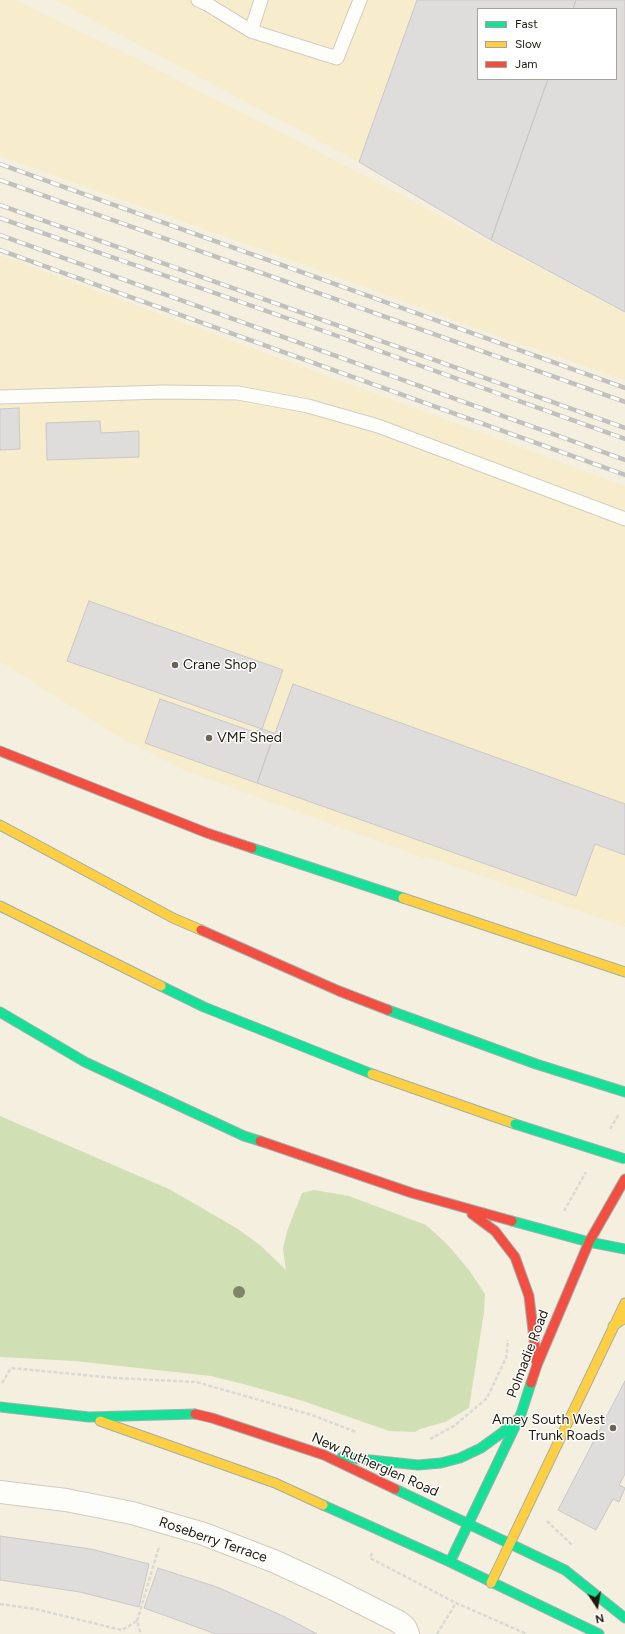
<!DOCTYPE html>
<style>
body{margin:0}
#map{position:relative;width:625px;height:1634px;overflow:hidden;background:#f4efdf;font-family:Figtree,sans-serif}
canvas{display:block}
.legend{position:absolute;left:477px;top:8px;width:140px;height:72px;box-sizing:border-box;background:#fff;border:1px solid #a5a39e;margin:0;padding:5px 7px;list-style:none;font-size:12px;color:#1e190c}
.legend li{display:flex;align-items:center;gap:8px;height:20px}
.legend b{width:20px;border:1px solid #a5a39e}
.north{position:absolute;left:577px;top:1586px;width:40px;height:40px;-webkit-text-stroke:3px #fff;paint-order:stroke;rotate:168deg;font-size:11px;font-weight:700;line-height:16px;text-align:center;color:#1e190c}
.north::after{content:'';display:block;margin:auto;width:14px;height:18px;background:#1e190c;clip-path:polygon(50% 0,100% 100%,50% 72%,0 100%)}
</style>
<div id="map">
<canvas width="625" height="1634"></canvas>
<ul class="legend">
<li><b style="height:5px;background:#16e098"></b>Fast</li>
<li><b style="height:5px;background:#ffcf43"></b>Slow</li>
<li><b style="height:5px;background:#f24e42"></b>Jam</li>
</ul>
<div class="north">N</div>
</div>
<script>
const context = document.querySelector('canvas').getContext('2d');
context.lineJoin = 'round';
function paint(path, color) {
  context.fillStyle = color;
  context.fill(path, 'evenodd');
}
function toPath(rows) {
  const path = new Path2D();
  for (const r of rows) {
    path.moveTo(r[0], r[1]);
    for (let i = 2; i < r.length; i += 2) path.lineTo(r[i], r[i + 1]);
  }
  return path;
}
function strokePath(path, color, width, dash) {
  context.strokeStyle = color;
  context.lineWidth = width;
  context.lineCap = dash ? 'butt' : 'round';
  context.setLineDash(dash || []);
  context.stroke(path);
}
function label(font, color, halo, rows, align = 'center') {
  context.font = font + ' Figtree,sans-serif';
  context.lineWidth = 3;
  context.setLineDash([]);
  context.textBaseline = 'middle';
  context.strokeStyle = halo;
  context.fillStyle = color;
  for (const [text, x, y, turn = 0] of rows) {
    context.save();
    context.translate(x, y);
    context.rotate((+turn || 0) * Math.PI / 180);
    context.textAlign = isNaN(turn) ? turn : align;
    if (halo) context.strokeText(text, 0, 0);
    context.fillText(text, 0, 0);
    context.restore();
  }
}
paint(toPath([
 [0,0,15,0,131,56,365,176,625,313,625,380,481,330,352,282,0,156],
 [55,0,625,0,625,312,491,240,359,162],
 [478,9,616,9,616,79,478,79],
 [0,255,625,486,625,927,425,856,424,858,186,771,119,737,0,661]
]), '#f7edcd');
paint(toPath([
 [0,1116,169,1189,238,1229,261,1246,286,1270,283,1249,287,1231,302,1193,314,1190,349,1196,426,1225,446,1243,469,1270,485,1294,484,1312,469,1408,445,1422,420,1429,415,1432,389,1431,303,1401,247,1385,211,1376,75,1361,0,1357]
]), '#d1e0b4');
const building = toPath([
 [417,0,576,0,573,9,478,9,478,79,548,79,491,240,359,162,417,0],
 [576,0,625,0,625,312,491,240,548,79,616,79,616,9,573,9,576,0],
 [19,408,20,449,0,450,0,409,19,408],
 [100,421,101,433,139,431,139,457,47,460,46,423,100,421],
 [89,601,283,670,262,729,67,661,89,601],
 [293,684,625,804,625,855,595,844,576,896,257,783,293,684],
 [160,699,254,732,262,729,274,733,257,783,145,743,160,699],
 [625,1381,625,1474,619,1485,625,1488,619,1502,613,1499,596,1530,558,1510,625,1381],
 [0,1536,91,1549,149,1564,139,1607,80,1592,0,1580,0,1536],
 [158,1568,217,1587,283,1616,317,1634,216,1634,144,1608,158,1568]
]);
paint(building, '#dfdcdc');
strokePath(building, '#cac7c7', 1);
const lane = toPath([
 [198,0,207,4,251,31,337,58,360,0],
 [251,31,261,0],
 [0,397,163,392,238,393,308,406,378,426,625,519]
]);
const street = toPath([
 [0,1492,66,1500,132,1513,204,1534,276,1562,334,1589,399,1622,405,1627,408,1634]
]);
const fast = toPath([
 [252,848,403,898],
 [161,986,204,1007,372,1074],
 [388,1010,536,1064,625,1092],
 [0,1012,85,1062,244,1136,260,1141],
 [512,1221,589,1242,625,1249],
 [0,1407,89,1417,195,1414],
 [342,1457,418,1465,441,1463,460,1458,481,1448,503,1432,514,1421],
 [395,1489,565,1570,625,1618],
 [323,1505,450,1562,599,1634],
 [450,1562,521,1414,531,1383]
]);
const slow = toPath([
 [0,825,173,918,201,930],
 [403,898,625,972],
 [0,906,161,986],
 [372,1074,515,1124],
 [613,1326,625,1318],
 [100,1421,275,1483,323,1505],
 [491,1583,625,1303]
]);
const jam = toPath([
 [0,751,207,833,252,848],
 [201,930,339,991,388,1010],
 [260,1141,412,1193,512,1221],
 [472,1214,495,1231,515,1257,529,1296,537,1365],
 [531,1383,537,1365,589,1242,625,1179],
 [195,1414,212,1418,324,1455,395,1489]
]);
strokePath(lane, '#d1ccbf', 15);
strokePath(street, '#d1ccbf', 24);
strokePath(fast, '#9faeaa', 11);
strokePath(slow, '#9faeaa', 11);
strokePath(jam, '#9faeaa', 11);
strokePath(toPath([
 [610,1129,619,1114],
 [564,1211,586,1172],
 [2,1383,11,1368,115,1378,196,1382,312,1415,356,1432],
 [430,1439,454,1426,487,1398,506,1358,508,1340],
 [547,1521,572,1545],
 [372,1553,370,1558,456,1603,527,1634],
 [0,1604,35,1609,122,1630,137,1621,141,1634],
 [137,1621,159,1547],
 [437,1634,456,1603]
]), '#dad9d4', 2.5, [4, 2]);
strokePath(lane, '#fdfdfa', 13);
strokePath(street, '#fdfdfa', 22);
strokePath(fast, '#16e098', 9);
strokePath(slow, '#ffcf43', 9);
strokePath(jam, '#f24e42', 9);
const rail = toPath([
 [0,164,625,388],
 [0,180,625,402],
 [0,205,625,428],
 [0,218,318,329,625,439],
 [0,235,625,460],
 [0,250,625,475]
]);
strokePath(rail, '#c2c0bc', 4.5);
strokePath(rail, '#fff', 3, [9]);
const fastBridge = toPath([
 [515,1124,625,1159]
]);
strokePath(fastBridge, '#9faeaa', 11, []);
strokePath(fastBridge, '#16e098', 9);
context.fillStyle = '#80866a';
for (const [x, y] of [
 [239,1292]
]) {
  context.beginPath();
  context.arc(x, y, 6, 0, 2 * Math.PI);
  context.fill();
}
for (const [x, y, r, color] of [
 [175,665,4,"#696456"],
 [209,738,4,"#696456"],
 [613,1428,4,"#696456"]
]) {
  const dot = new Path2D();
  dot.arc(x, y, r, 0, 2 * Math.PI);
  context.fillStyle = color;
  context.fill(dot);
  strokePath(dot, '#fff', 1.5);
}
label('14px', '#1e190c', '#fff', [
 ["Crane Shop",183,665],
 ["VMF Shed",217,738],
 ["Amey South West",605,1420,"right"],
 ["Trunk Roads",605,1436,"right"]
], 'left');
label('14px', '#1e190c', '#fff', [
 ["Polmadie Road",528,1354,-69],
 ["New Rutherglen Road",375,1465,24],
 ["Roseberry Terrace",213,1540,19]
]);
</script>
